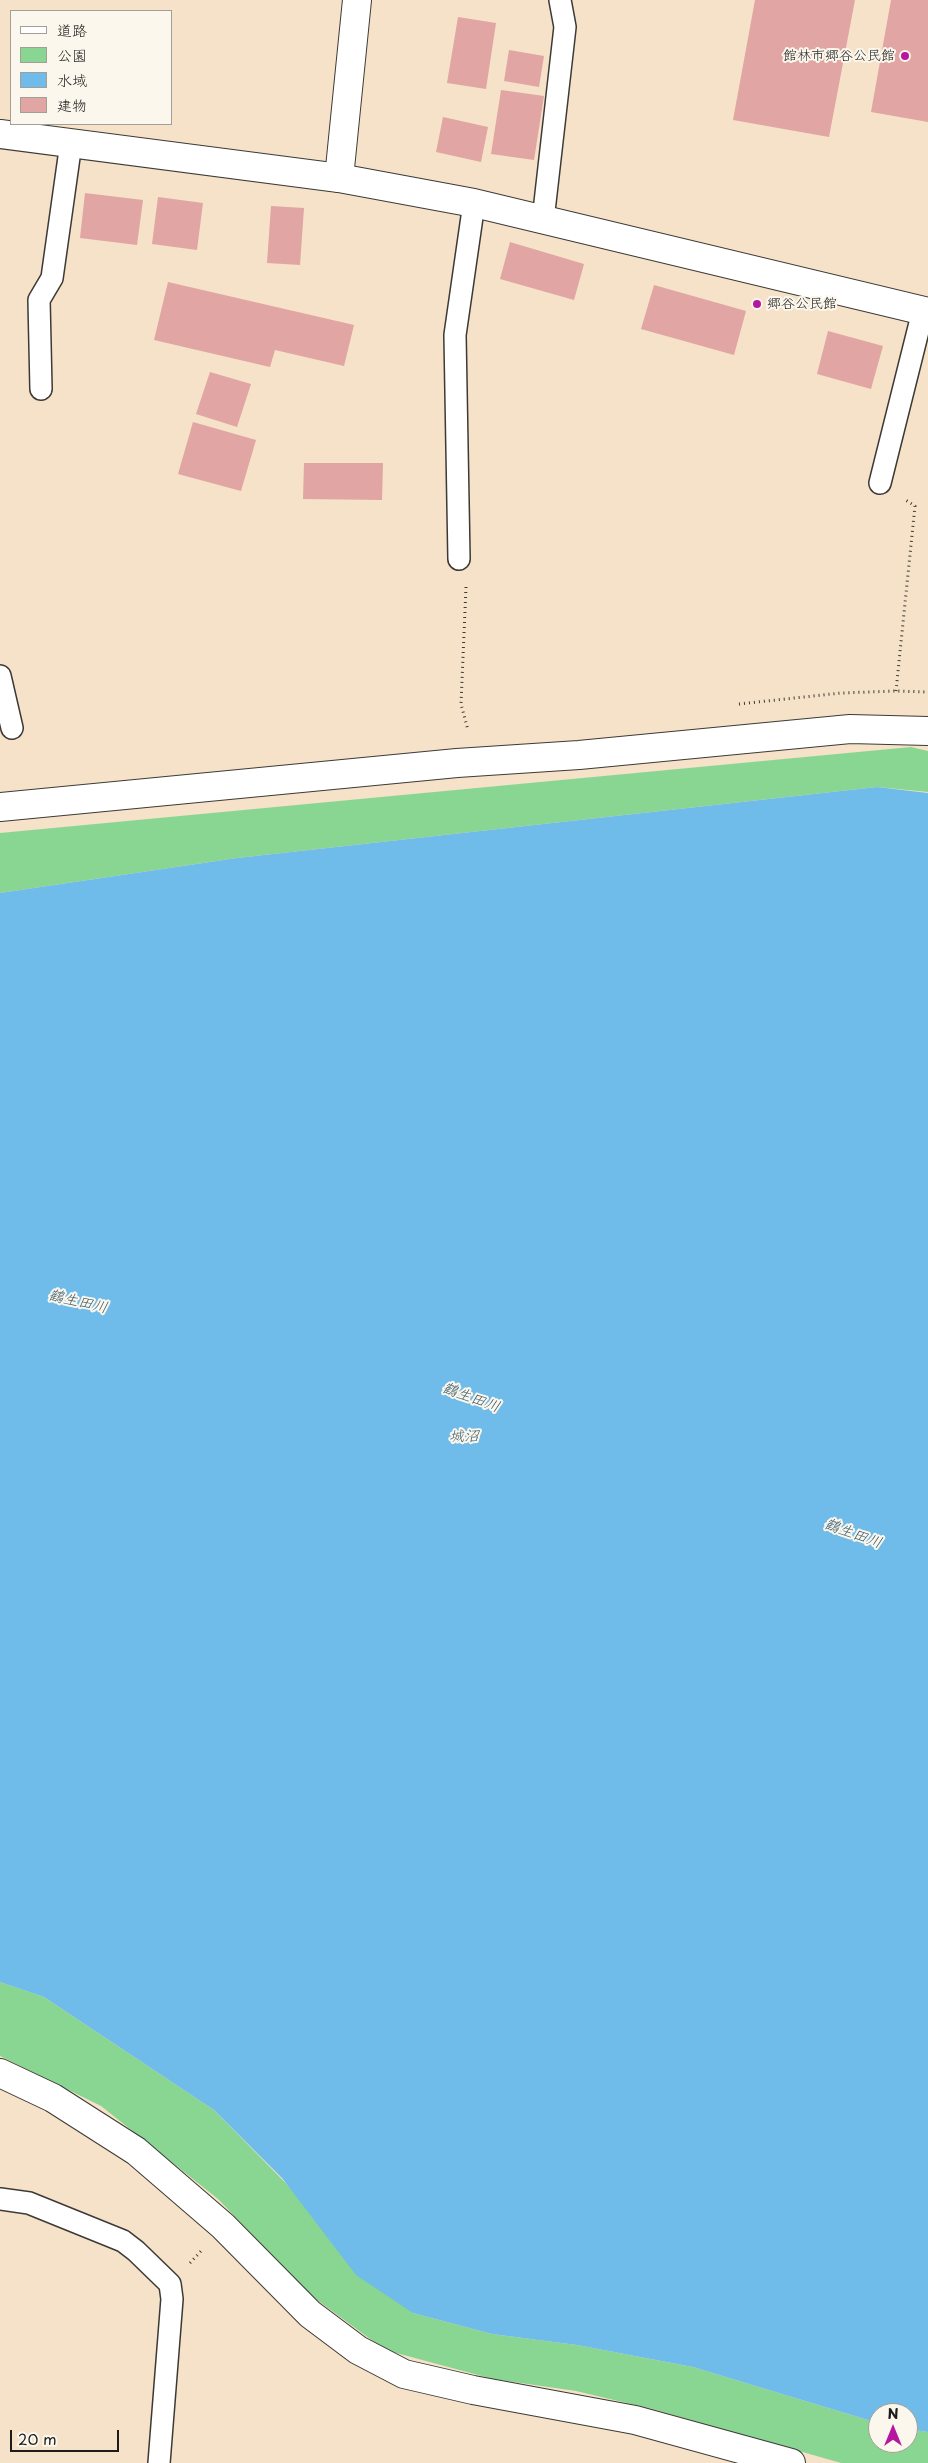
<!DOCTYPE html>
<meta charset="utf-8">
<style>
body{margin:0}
#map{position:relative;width:928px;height:2463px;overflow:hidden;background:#f5e2c8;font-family:"Playpen Sans","Klee One",sans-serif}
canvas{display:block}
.legend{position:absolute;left:10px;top:10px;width:162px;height:115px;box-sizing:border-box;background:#fbf7ec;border:1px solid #a29f99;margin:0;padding:6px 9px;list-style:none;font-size:15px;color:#1c1c1c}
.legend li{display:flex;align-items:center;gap:10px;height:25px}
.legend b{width:25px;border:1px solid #a29f99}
.north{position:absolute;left:868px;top:2403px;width:50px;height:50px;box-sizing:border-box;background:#fbf7ec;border:1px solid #a29f99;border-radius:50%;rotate:0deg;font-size:14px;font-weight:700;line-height:20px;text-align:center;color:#1c1c1c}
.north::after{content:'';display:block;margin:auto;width:18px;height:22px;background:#b5179e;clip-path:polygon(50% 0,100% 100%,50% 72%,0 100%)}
.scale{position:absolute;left:10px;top:2430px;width:109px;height:22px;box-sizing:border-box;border:2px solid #1c1c1c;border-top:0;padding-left:6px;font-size:15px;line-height:18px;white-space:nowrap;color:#1c1c1c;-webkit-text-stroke:4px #fbf7ec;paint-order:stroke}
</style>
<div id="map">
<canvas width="928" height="2463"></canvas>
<ul class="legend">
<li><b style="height:6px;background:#fff"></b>道路</li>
<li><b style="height:14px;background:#89d693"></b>公園</li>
<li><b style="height:14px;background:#6fbbe9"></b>水域</li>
<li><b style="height:14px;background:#e1a5a3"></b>建物</li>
</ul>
<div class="north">N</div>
<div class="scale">20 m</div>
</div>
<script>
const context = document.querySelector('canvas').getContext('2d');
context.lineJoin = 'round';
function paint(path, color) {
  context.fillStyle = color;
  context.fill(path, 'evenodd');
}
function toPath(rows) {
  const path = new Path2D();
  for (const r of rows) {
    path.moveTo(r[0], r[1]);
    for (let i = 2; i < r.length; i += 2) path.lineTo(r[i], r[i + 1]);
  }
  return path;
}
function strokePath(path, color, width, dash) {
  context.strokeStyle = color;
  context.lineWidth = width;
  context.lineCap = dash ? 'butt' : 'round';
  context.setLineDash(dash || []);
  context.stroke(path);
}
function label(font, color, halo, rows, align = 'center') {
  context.font = font + ' "Playpen Sans","Klee One",sans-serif';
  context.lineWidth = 4;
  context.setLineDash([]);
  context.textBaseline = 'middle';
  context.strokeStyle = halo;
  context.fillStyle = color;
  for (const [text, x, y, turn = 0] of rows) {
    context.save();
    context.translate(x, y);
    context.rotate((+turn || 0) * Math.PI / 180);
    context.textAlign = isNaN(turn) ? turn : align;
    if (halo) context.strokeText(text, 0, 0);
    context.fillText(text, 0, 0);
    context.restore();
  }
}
paint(toPath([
 [911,747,928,751,928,792,877,787,237,858,0,893,0,833],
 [0,1982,44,1997,214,2110,413,2313,492,2334,577,2345,693,2367,878,2423,878,2443,908,2443,908,2429,928,2432,928,2463,841,2463,652,2409,576,2391,493,2379,385,2350,309,2294,218,2199,101,2106,0,2056]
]), '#89d693');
paint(toPath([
 [877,787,928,793,928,2432,908,2429,908,2413,878,2413,878,2423,693,2367,577,2345,492,2334,413,2313,356,2275,282,2178,214,2110,44,1997,0,1982,0,893,237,858]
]), '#6fbbe9');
paint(toPath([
 [755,0,855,0,829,137,733,120],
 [891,0,928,0,928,122,871,112],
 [458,17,496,23,486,89,447,83],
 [509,50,544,56,539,87,504,81],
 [501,90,544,96,534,160,491,154],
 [443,117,488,127,481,162,436,152],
 [85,193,143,200,137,245,80,238],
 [158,197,203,203,197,250,152,244],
 [271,206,304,208,300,265,267,263],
 [510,242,584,264,574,300,500,279],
 [168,282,354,325,344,366,275,350,270,367,154,340],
 [654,285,746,311,734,355,641,329],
 [828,331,883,346,871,389,817,374],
 [210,372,251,384,237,427,196,414],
 [193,422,256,440,241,491,178,474],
 [304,463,383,463,382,500,303,499]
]), '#e1a5a3');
const service = toPath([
 [543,220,565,27,560,0],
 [41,389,39,300,52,278,71,143],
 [880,483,923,311],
 [459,559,455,335,474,203],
 [0,676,12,728],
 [0,2199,29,2203,123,2241,136,2251,170,2284,172,2299,159,2463]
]);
const pedestrian = toPath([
 [0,807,457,763,579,755,850,729,928,731],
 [0,2073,53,2098,136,2151,223,2226,310,2314,358,2350,404,2374,473,2390,635,2420,791,2463]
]);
const minor = toPath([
 [339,178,357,0]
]);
const tertiary = toPath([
 [0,134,339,178,474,203,928,312]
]);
strokePath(service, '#3d3a36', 24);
strokePath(pedestrian, '#3d3a36', 30);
strokePath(minor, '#3d3a36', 30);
strokePath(tertiary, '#3d3a36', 30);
strokePath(toPath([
 [466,587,461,704,468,730],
 [896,691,915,506,904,499],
 [739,704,841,693,896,691,928,692],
 [190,2263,201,2251]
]), '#3d3a36', 3, [1, 4]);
strokePath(service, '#fff', 21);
strokePath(pedestrian, '#fff', 28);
strokePath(minor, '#fff', 28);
strokePath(tertiary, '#fff', 28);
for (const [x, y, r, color] of [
 [905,56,5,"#b5179e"],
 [757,304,5,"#b5179e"]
]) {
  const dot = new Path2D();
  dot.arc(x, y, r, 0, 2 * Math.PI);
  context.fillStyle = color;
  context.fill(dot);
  strokePath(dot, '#fbf7ec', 2);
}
label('14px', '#1c1c1c', '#fbf7ec', [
 ["館林市郷谷公民館",895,56],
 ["郷谷公民館",767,304,"left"]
], 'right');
label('italic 15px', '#3d5c6e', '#fbf7ec', [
 ["鶴生田川",78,1302,13],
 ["鶴生田川",471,1398,20],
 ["城沼",464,1437],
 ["鶴生田川",853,1534,20]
]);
</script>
